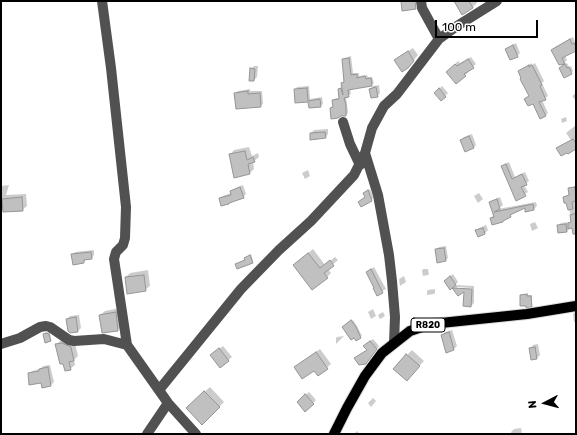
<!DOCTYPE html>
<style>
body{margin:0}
#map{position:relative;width:577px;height:435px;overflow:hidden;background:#fff;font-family:Rubik,sans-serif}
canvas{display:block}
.frame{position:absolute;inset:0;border:2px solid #000;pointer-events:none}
.north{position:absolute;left:525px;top:383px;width:40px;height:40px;-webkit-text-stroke:3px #fff;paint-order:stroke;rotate:264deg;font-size:11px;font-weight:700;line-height:16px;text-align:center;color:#000}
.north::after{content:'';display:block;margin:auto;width:14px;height:18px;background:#000;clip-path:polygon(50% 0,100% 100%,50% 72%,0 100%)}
.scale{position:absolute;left:435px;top:20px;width:103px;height:18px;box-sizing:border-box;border:2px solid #000;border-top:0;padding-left:5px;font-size:12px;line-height:14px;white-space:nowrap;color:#000;-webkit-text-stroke:3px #fff;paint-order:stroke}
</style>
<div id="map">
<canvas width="577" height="435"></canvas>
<div class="frame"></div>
<div class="north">N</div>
<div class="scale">100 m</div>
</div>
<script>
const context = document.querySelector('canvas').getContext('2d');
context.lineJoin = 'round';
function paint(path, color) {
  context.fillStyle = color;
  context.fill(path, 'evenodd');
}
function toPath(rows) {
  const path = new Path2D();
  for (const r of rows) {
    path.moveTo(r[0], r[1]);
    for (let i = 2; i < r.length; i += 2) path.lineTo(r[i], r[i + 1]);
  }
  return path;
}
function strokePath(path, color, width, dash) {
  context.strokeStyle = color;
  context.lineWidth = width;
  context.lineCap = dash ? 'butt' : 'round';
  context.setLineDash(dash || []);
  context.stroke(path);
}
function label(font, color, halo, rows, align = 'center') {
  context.font = font + ' Rubik,sans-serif';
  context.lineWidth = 4;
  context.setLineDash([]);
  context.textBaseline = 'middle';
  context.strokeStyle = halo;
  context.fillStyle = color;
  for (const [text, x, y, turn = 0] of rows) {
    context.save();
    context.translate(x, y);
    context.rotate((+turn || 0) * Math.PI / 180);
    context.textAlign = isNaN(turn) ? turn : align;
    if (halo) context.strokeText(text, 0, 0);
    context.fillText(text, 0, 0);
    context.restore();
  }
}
paint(toPath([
 [455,1,476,1,477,3,472,8],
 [573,37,575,42,576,41,576,50,565,56,567,60,564,63,552,50,555,47],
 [516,43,520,53,517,56,506,49],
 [413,48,418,55,408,67,400,56],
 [351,56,353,73,359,73,359,76,367,75,368,77,372,77,374,83,371,86,350,89,351,94,346,96,348,113,346,115,331,108,333,106,333,101,336,98,340,98,339,89,343,87,342,83,344,81,343,60,345,58],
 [471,57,476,64,467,71,468,73,465,75,450,69,458,61,460,63],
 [532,63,532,65,535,63,544,81,542,83,548,96,542,100,548,113,545,116,533,102,525,99,530,95,519,71],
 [567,63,569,67,571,66,573,71,571,73,563,66],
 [254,66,258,66,257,77,254,80,251,69],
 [379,85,380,93,377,96,370,89,373,86],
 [309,86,310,99,322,97,323,104,320,106,310,107,309,101,296,102,295,90,297,87],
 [442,86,448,93,441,100,435,93],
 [250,89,250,91,262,91,263,104,260,106,235,94,238,91],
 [576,93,576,101,572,96],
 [566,117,567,121,562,123,561,119],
 [576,125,576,147,566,133],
 [328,129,328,134,326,137,311,133,314,130],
 [472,134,476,145,473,148,461,140,464,137],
 [249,147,252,156,258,153,259,157,253,162,254,169,250,173,235,177,230,155,234,150],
 [509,162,515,177,525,172,529,181,524,185,528,192,517,199,502,166],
 [308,170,310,176,305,179,302,173],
 [9,185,6,195,26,194,27,206,22,210,3,211,1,213,1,186],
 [243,185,246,194,243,197,229,203,220,198,223,196,231,193,231,191,234,189],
 [576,186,576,227,570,228,567,231,558,226,561,223,569,222,569,223,572,221,569,209,564,197,570,194,569,188,571,187],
 [370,189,374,198,361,205,359,202,366,197,364,193],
 [479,193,483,199,478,203,474,196],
 [500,197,503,205,498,209,536,202,537,206,534,209,525,207,514,212,510,216,491,218,494,215,490,202,493,200],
 [535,222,538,228,532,231,530,224],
 [486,225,488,230,485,233,476,231,479,228],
 [446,246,448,258,445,261,436,250,439,247],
 [313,249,325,265,335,257,338,260,328,269,331,273,327,277,294,265],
 [94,250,94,255,92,258,86,259,84,262,72,255,75,252],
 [251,254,253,261,252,262,236,264,246,260],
 [374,267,386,289,377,294,367,272],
 [423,269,428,269,429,274,428,275,423,276,422,271],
 [148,270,150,286,145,290,126,277,130,273],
 [453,274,458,282,455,285,474,286,474,303,471,306,465,290,458,294,452,287,445,281],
 [457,287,472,288,472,290,457,289],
 [404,276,406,282,400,286,399,279],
 [435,289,435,293,434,294,427,295,427,291,428,290],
 [527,294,528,295,532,295,532,305,531,306,521,296],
 [120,308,122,325,118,330,100,315,105,311],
 [373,309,376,316,371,319,368,312],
 [576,311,576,322,574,322,573,314],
 [383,312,385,316,380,319,378,315],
 [79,315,81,328,78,331,70,332,67,319,70,316],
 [353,320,357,326,362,336,360,337,343,327],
 [452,330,457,346,454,349,447,352,442,335,445,332],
 [48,332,50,333,51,339,50,341,44,334],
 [344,336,336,344,336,338,337,337],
 [67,339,75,343,78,356,74,360,75,365,70,369,56,345,61,340],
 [373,339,379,346,368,360,358,356,368,350,367,343],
 [538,344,540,355,537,358,531,348,533,345],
 [223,346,232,357,221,367,214,353],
 [320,349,331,364,318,375,314,370,299,364],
 [412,350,424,361,411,375,394,368],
 [50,365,54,382,51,385,29,374,32,371,40,369,43,366],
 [210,387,224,402,202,424,187,408],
 [309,392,316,400,313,403,301,399],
 [373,398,376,401,371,407,368,403],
 [521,428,522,434,511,434,511,432,514,429],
 [357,431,360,434,356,434,355,433]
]), '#0003');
const building = toPath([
 [401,1,415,1,416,9,402,11,401,1],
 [454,1,469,1,473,8,462,15,454,1],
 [570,39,572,44,575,43,576,51,562,58,565,64,559,65,551,50,570,39],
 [513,45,518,57,510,60,505,49,513,45],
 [408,51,414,61,408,68,402,72,394,60,408,51],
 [349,58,351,75,357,74,357,78,365,76,366,79,371,78,372,86,348,90,349,97,344,98,346,105,346,116,341,116,338,118,331,119,330,108,333,107,332,100,339,99,338,89,341,88,343,95,341,83,344,82,342,59,349,58],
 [468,59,474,68,464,74,466,76,456,84,446,72,455,64,457,66,468,59],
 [565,64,567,68,569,67,572,74,564,78,559,68,565,64],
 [529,65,529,67,532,65,542,85,540,86,546,100,539,102,546,116,540,119,533,104,528,106,524,99,529,96,520,79,521,78,518,71,529,65],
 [250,68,255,69,254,81,249,81,250,68],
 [376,87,378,97,371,98,369,89,376,87],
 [307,88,308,101,320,99,321,107,309,108,308,102,295,103,294,89,307,88],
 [439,88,446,97,441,101,434,93,439,88],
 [248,91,248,94,260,93,261,107,236,109,234,93,248,91],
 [325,132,326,138,310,140,310,133,325,132],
 [469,136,474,148,465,152,460,140,469,136],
 [573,139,576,143,576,149,568,154,567,153,561,156,556,148,573,139],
 [245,151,247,160,253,157,255,162,248,164,250,174,234,178,229,154,245,151],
 [506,164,512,179,522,174,527,185,521,187,526,196,516,201,501,166,506,164],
 [240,187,244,198,229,203,229,204,221,206,219,198,231,195,230,191,240,187],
 [575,187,576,201,572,202,573,209,568,210,566,203,564,203,563,197,569,195,568,188,575,187],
 [368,190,372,201,361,207,358,202,365,197,363,193,368,190],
 [22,197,23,211,3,212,2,199,22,197],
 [497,199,500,209,494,212,533,204,534,210,525,212,525,208,510,215,511,217,503,221,503,222,492,225,490,218,494,217,489,202,497,199],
 [576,213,576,234,573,234,572,228,568,229,568,223,571,222,570,215,576,213],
 [566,224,567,232,558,233,557,225,566,224],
 [483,228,485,234,478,237,475,230,483,228],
 [444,248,446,261,437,263,435,249,444,248],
 [91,252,92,259,84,260,84,263,73,265,71,254,91,252],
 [308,253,320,268,330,260,334,266,324,273,328,278,312,290,293,265,308,253],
 [250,255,253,263,237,269,235,264,245,260,244,258,250,255],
 [371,269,383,293,377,296,373,288,374,288,366,272,371,269],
 [144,275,146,291,127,294,125,277,144,275],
 [450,276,456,285,452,288,472,289,471,307,463,306,464,292,458,296,452,288,450,290,444,281,450,276],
 [527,294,527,296,531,296,532,307,526,308,526,306,520,306,520,295,527,294],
 [116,312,118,331,102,333,99,315,116,312],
 [76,317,78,332,70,333,68,331,66,319,76,317],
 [351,320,356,327,361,338,356,341,354,338,351,340,342,327,351,320],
 [449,332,454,350,446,353,441,335,449,332],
 [46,333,49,334,51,341,45,343,43,334,46,333],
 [370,341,377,349,366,364,359,365,354,358,367,350,363,346,370,341],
 [62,343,71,347,74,361,69,362,71,370,65,371,63,364,60,364,55,344,62,343],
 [535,347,537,359,531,360,529,348,535,347],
 [219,348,229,361,220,368,210,355,219,348],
 [316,352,328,369,318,376,314,371,302,379,294,367,316,352],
 [406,354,420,366,407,381,393,369,406,354],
 [48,367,51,386,42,388,41,383,29,385,28,373,39,371,39,369,48,367],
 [204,391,220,407,202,425,186,408,204,391],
 [305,394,314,404,305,412,297,402,305,394]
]);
paint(building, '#c0c0c0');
strokePath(building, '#959595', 1);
const major = toPath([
 [334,434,347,408,365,376,382,353,410,331,431,324,527,314,576,306]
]);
strokePath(major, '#dbdbdb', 12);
strokePath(toPath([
 [102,1,111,68,126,207,125,238,123,245,116,252,114,259,127,345,168,403,147,434],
 [421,1,422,8,439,39],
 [343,122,350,144,360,165],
 [365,153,378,195,389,255,392,281,395,317,394,343],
 [1,344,20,338,40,327,46,326,50,327,69,340,74,341,104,339,127,345],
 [159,390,241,289,279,250,311,221,354,175,365,153,372,128,384,106,397,94,439,39,457,26,497,1],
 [168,403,196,434]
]), '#515151', 10);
strokePath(major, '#000', 10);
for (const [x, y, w] of [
 [428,325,34]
]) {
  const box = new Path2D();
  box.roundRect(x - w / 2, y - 7, w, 14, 3);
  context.fillStyle = '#fff';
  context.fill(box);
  strokePath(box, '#000', 1);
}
label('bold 9px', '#000', null, [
 ["R820",428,325]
]);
</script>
